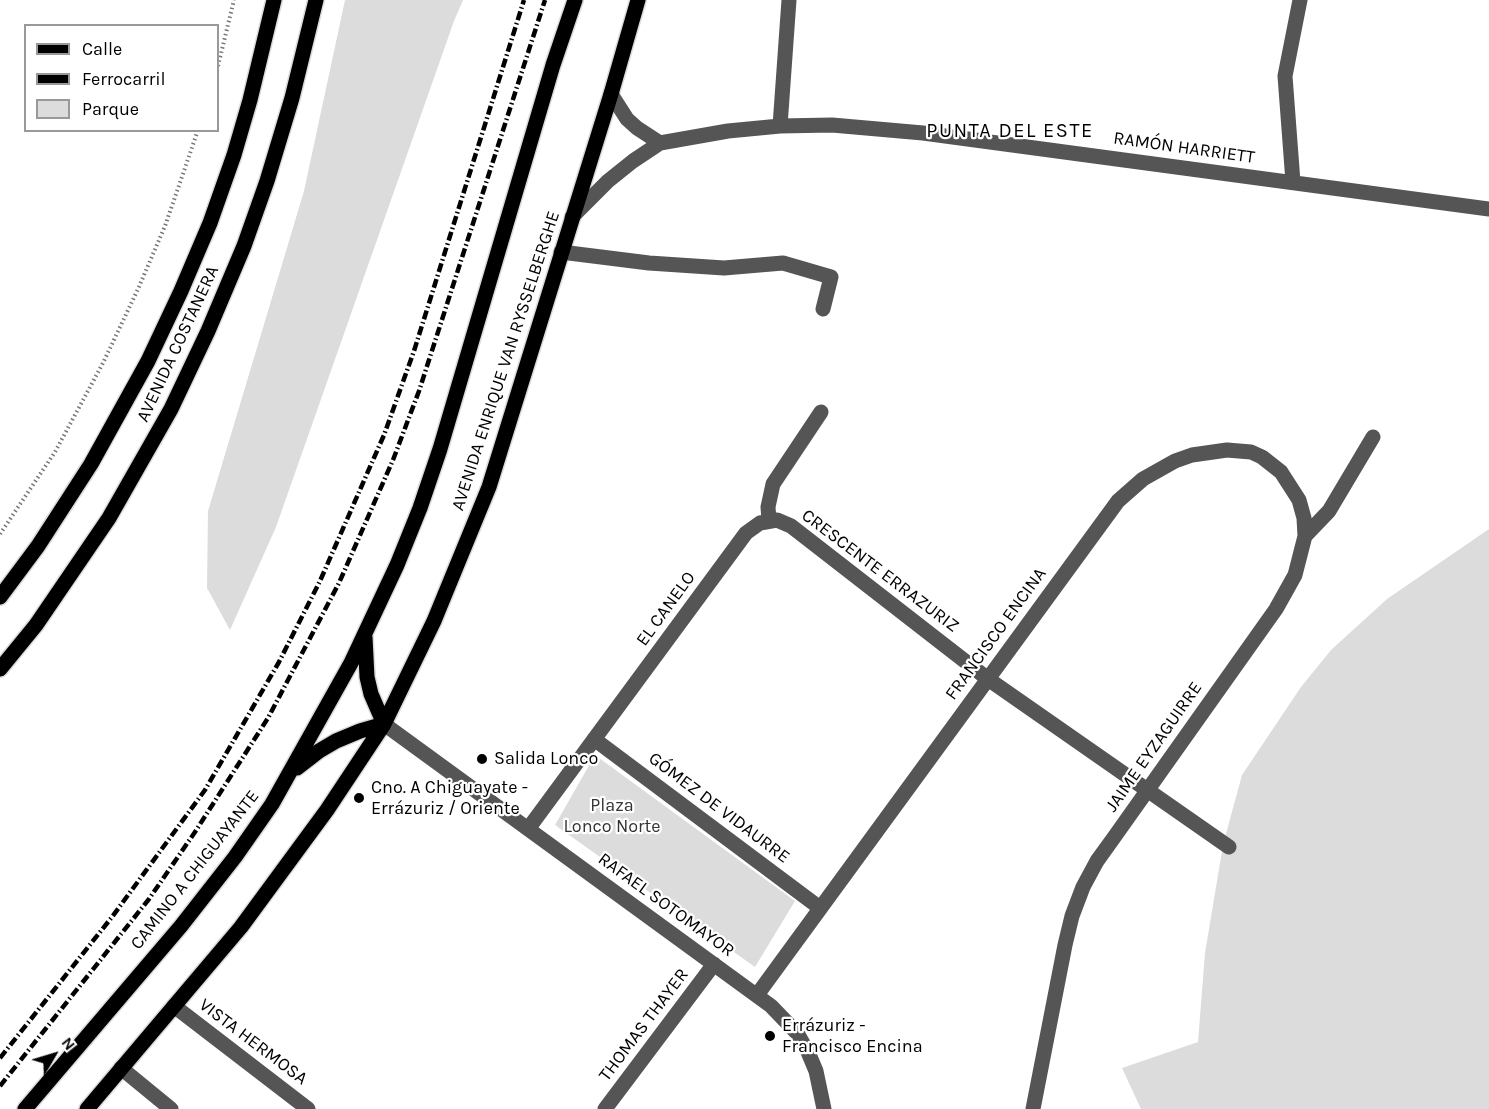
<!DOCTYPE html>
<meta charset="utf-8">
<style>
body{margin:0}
#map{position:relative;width:1489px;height:1109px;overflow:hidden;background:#fff;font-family:Karla,sans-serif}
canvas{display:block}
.legend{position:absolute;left:24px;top:24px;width:195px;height:108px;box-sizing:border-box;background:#fff;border:2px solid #999;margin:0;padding:8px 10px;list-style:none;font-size:18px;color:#000}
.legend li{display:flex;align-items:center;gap:12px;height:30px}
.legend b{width:30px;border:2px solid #999}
.north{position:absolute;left:24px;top:1025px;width:60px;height:60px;-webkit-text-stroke:4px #fff;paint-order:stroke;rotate:52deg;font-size:16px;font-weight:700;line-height:24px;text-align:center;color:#000}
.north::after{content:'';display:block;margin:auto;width:21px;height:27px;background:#000;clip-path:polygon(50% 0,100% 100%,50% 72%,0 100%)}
</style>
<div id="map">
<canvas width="1489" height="1109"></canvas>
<ul class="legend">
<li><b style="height:8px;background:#000"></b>Calle</li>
<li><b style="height:8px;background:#000"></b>Ferrocarril</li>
<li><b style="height:16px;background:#dcdcdc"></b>Parque</li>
</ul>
<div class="north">N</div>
</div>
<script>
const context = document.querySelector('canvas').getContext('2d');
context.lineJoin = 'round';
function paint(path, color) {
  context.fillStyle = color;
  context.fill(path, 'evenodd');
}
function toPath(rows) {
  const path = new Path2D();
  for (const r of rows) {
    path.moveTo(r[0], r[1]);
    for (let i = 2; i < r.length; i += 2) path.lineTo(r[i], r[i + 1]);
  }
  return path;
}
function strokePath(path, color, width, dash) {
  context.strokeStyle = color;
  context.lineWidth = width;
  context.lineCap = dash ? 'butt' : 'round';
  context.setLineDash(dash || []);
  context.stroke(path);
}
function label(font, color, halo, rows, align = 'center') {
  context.font = font + ' Karla,sans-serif';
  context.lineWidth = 4.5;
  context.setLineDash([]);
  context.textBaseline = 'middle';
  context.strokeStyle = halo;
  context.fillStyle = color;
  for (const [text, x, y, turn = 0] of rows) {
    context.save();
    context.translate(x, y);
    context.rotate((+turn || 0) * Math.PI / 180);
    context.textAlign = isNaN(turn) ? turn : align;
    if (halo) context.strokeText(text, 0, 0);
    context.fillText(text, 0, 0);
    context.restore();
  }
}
paint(toPath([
 [345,0,463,0,454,21,276,527,230,630,207,588,208,511,304,191],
 [1489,529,1489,1109,1141,1109,1122,1068,1198,1042,1205,953,1223,845,1242,775,1301,687,1331,650,1387,599],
 [595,755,795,901,755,967,555,825]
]), '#dcdcdc');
const major = toPath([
 [0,597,38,546,91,464,148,361,181,291,210,223,234,155,250,100,274,0],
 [365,637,367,677,371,694,384,724],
 [0,669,36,625,109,518,171,409,208,331,244,246,267,181,292,98,316,0],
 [297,768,319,751,336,741,360,731,384,724],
 [25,1109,181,926,235,857,272,804,351,663,397,565,420,508,440,449,553,65,575,0],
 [87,1109,241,927,327,810,384,724,434,621,489,487,611,94,638,0]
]);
strokePath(major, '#dbdbdb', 18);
strokePath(toPath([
 [218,66,234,0],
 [0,534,55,452,103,363,138,289,165,226,198,130]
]), '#777', 4, [1.5, 3]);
strokePath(toPath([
 [611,94,627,119,637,128,660,143],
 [780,126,789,0],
 [1293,182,1285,76,1300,0],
 [572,217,608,181,633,161,660,143,728,131,780,126,832,125,923,133,1489,209],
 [561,252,649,263,724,268,783,263,831,277,823,309],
 [769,520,768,507,773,484,821,412],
 [1305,536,1329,511,1373,437],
 [384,724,771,1006,797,1033,808,1052,816,1071,824,1109],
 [594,739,820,908],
 [528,829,746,533,760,523,777,520,791,526,988,679,1229,847],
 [757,995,1118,501,1143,479,1175,461,1192,455,1227,450,1251,452,1262,457,1281,472,1299,500,1304,518,1305,536,1295,575,1276,609,1115,836,1097,861,1083,887,1072,916,1065,945,1033,1109],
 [174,1006,308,1109],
 [121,1068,171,1109],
 [605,1109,714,964]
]), '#555', 15);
strokePath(major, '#000', 15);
strokePath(toPath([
 [0,1058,112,917,205,790,279,662,320,581,384,435,414,351,524,0],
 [0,1086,149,899,195,832,268,718,339,583,393,460,419,391,545,0]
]), '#000', 4.5, [9, 3, 1.5, 3]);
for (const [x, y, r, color] of [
 [482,759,6,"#000"],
 [359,798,6,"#000"],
 [770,1036,6,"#000"]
]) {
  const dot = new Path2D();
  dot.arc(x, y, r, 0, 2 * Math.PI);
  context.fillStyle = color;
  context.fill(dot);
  strokePath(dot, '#fff', 2);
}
label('18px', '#000', '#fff', [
 ["RAMÓN HARRIETT",1184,148,8],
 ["AVENIDA COSTANERA",178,344,-65],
 ["AVENIDA ENRIQUE VAN RYSSELBERGHE",506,361,-72],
 ["CRESCENTE ERRAZURIZ",880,571,37],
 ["EL CANELO",666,609,-54],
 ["FRANCISCO ENCINA",996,634,-54],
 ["JAIME EYZAGUIRRE",1154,747,-55],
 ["GÓMEZ DE VIDAURRE",719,808,37],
 ["CAMINO A CHIGUAYANTE",195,870,-52],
 ["RAFAEL SOTOMAYOR",666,905,36],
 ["THOMAS THAYER",644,1025,-53],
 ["VISTA HERMOSA",253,1042,37]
]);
label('18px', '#000', '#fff', [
 ["Salida Lonco",494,759],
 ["Cno. A Chiguayate -",371,788],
 ["Errázuriz / Oriente",371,809],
 ["Errázuriz -",782,1026],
 ["Francisco Encina",782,1047]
], 'left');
label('18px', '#333', '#fff', [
 ["Plaza",612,806],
 ["Lonco Norte",612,827]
]);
context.letterSpacing = '1.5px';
label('20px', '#000', '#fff', [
 ["PUNTA DEL ESTE",1010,131]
]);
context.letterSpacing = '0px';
</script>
